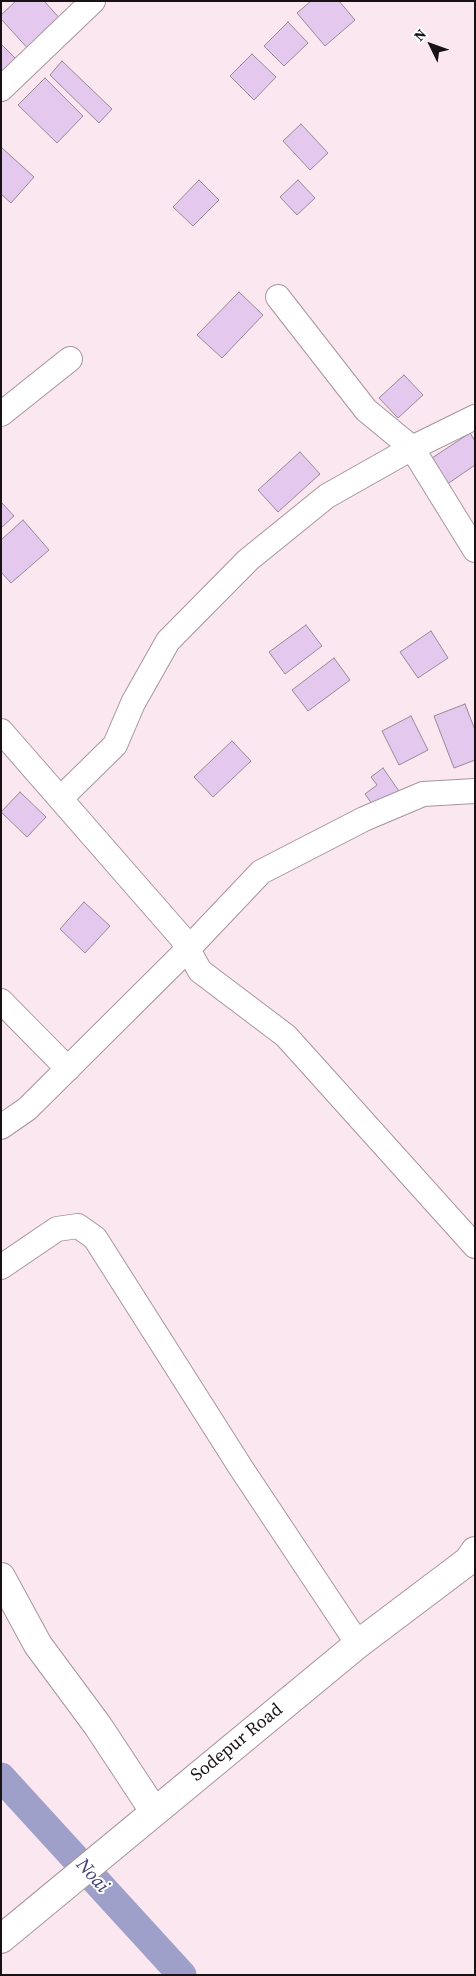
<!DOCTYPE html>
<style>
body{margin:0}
#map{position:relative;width:476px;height:1976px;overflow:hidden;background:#fbe7ef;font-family:"Source Serif 4",serif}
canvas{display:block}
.frame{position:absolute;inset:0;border:2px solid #181214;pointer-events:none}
.north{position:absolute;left:406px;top:20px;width:50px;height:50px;-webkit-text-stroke:4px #fff;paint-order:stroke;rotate:312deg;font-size:14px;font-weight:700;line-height:20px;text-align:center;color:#181214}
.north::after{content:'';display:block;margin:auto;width:18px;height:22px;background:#181214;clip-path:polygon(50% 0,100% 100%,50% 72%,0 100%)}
</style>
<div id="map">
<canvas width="476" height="1976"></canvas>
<div class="frame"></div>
<div class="north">N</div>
</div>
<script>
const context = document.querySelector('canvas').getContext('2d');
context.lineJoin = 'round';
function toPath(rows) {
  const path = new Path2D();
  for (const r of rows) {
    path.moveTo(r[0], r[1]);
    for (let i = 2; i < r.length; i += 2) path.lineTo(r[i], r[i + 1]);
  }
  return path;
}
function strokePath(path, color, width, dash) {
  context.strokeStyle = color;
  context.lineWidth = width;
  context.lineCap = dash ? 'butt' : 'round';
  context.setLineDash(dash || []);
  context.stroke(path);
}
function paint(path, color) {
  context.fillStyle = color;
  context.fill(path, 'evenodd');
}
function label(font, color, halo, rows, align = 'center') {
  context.font = font + ' "Source Serif 4",serif';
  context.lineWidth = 4;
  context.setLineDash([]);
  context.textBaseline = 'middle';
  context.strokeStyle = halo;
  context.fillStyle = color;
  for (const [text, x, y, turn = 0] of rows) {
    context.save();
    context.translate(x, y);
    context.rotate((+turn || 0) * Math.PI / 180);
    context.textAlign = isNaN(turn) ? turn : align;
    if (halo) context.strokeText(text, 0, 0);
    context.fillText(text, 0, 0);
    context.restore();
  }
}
strokePath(toPath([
 [1,1777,182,1975]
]), '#9fa0c9', 29);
const building = toPath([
 [16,1,44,1,63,22,31,52,1,19,1,15,16,1],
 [311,1,339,1,355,20,325,46,297,13,311,1],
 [288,22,308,43,284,66,264,46,288,22],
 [1,44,20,63,1,82,1,44],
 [252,54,276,77,254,100,230,76,252,54],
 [62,61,112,109,99,123,50,75,62,61],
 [45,78,83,116,57,143,18,105,45,78],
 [301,124,328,153,310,170,283,141,301,124],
 [1,147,34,177,11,203,1,194,1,147],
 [199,180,219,200,193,226,173,207,199,180],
 [298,180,315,198,297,215,280,197,298,180],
 [239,292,263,315,222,358,197,335,239,292],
 [404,375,423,395,398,418,379,398,404,375],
 [470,433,475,441,475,465,446,485,429,460,470,433],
 [300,452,320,474,278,512,258,490,300,452],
 [1,502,14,516,1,528,1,502],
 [23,520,49,550,11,583,1,572,1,540,23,520],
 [306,625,322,646,285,674,269,652,306,625],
 [431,631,448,658,418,678,400,652,431,631],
 [334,658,350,680,308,711,292,690,334,658],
 [465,704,475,730,475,760,454,768,434,716,465,704],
 [411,716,428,750,399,765,382,731,411,716],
 [232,741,251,761,213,797,194,777,232,741],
 [383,768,401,794,377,811,365,794,377,785,371,777,383,768],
 [20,792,46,817,27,837,1,812,20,792],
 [84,902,110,926,85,953,60,929,84,902]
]);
paint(building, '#e4c8ee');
strokePath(building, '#948a98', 1);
const minor = toPath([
 [1,89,93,1],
 [278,297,366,410,412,448,475,550],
 [1,414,70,359],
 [1,731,181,937,200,971,286,1036,475,1246],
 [61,798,115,745,133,703,168,641,248,560,327,496,412,448,475,417],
 [1,1001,68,1069],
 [1,1127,27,1109,188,949,261,872,364,819,423,794,475,791],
 [1,1267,57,1229,78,1226,95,1238,241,1468,358,1644]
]);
const tertiary = toPath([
 [1,1577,38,1645,98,1726,154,1811]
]);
const primary = toPath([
 [1,1939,358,1644,468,1561,475,1551]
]);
strokePath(minor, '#a7959d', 26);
strokePath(tertiary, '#a7959d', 30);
strokePath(primary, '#a7959d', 30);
strokePath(minor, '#fff', 24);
strokePath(tertiary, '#fff', 28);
strokePath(primary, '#fff', 28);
label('18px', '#181214', '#fff', [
 ["Sodepur Road",237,1743,-39]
]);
label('italic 19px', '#444177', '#fff', [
 ["Noai",92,1876,48]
]);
</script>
